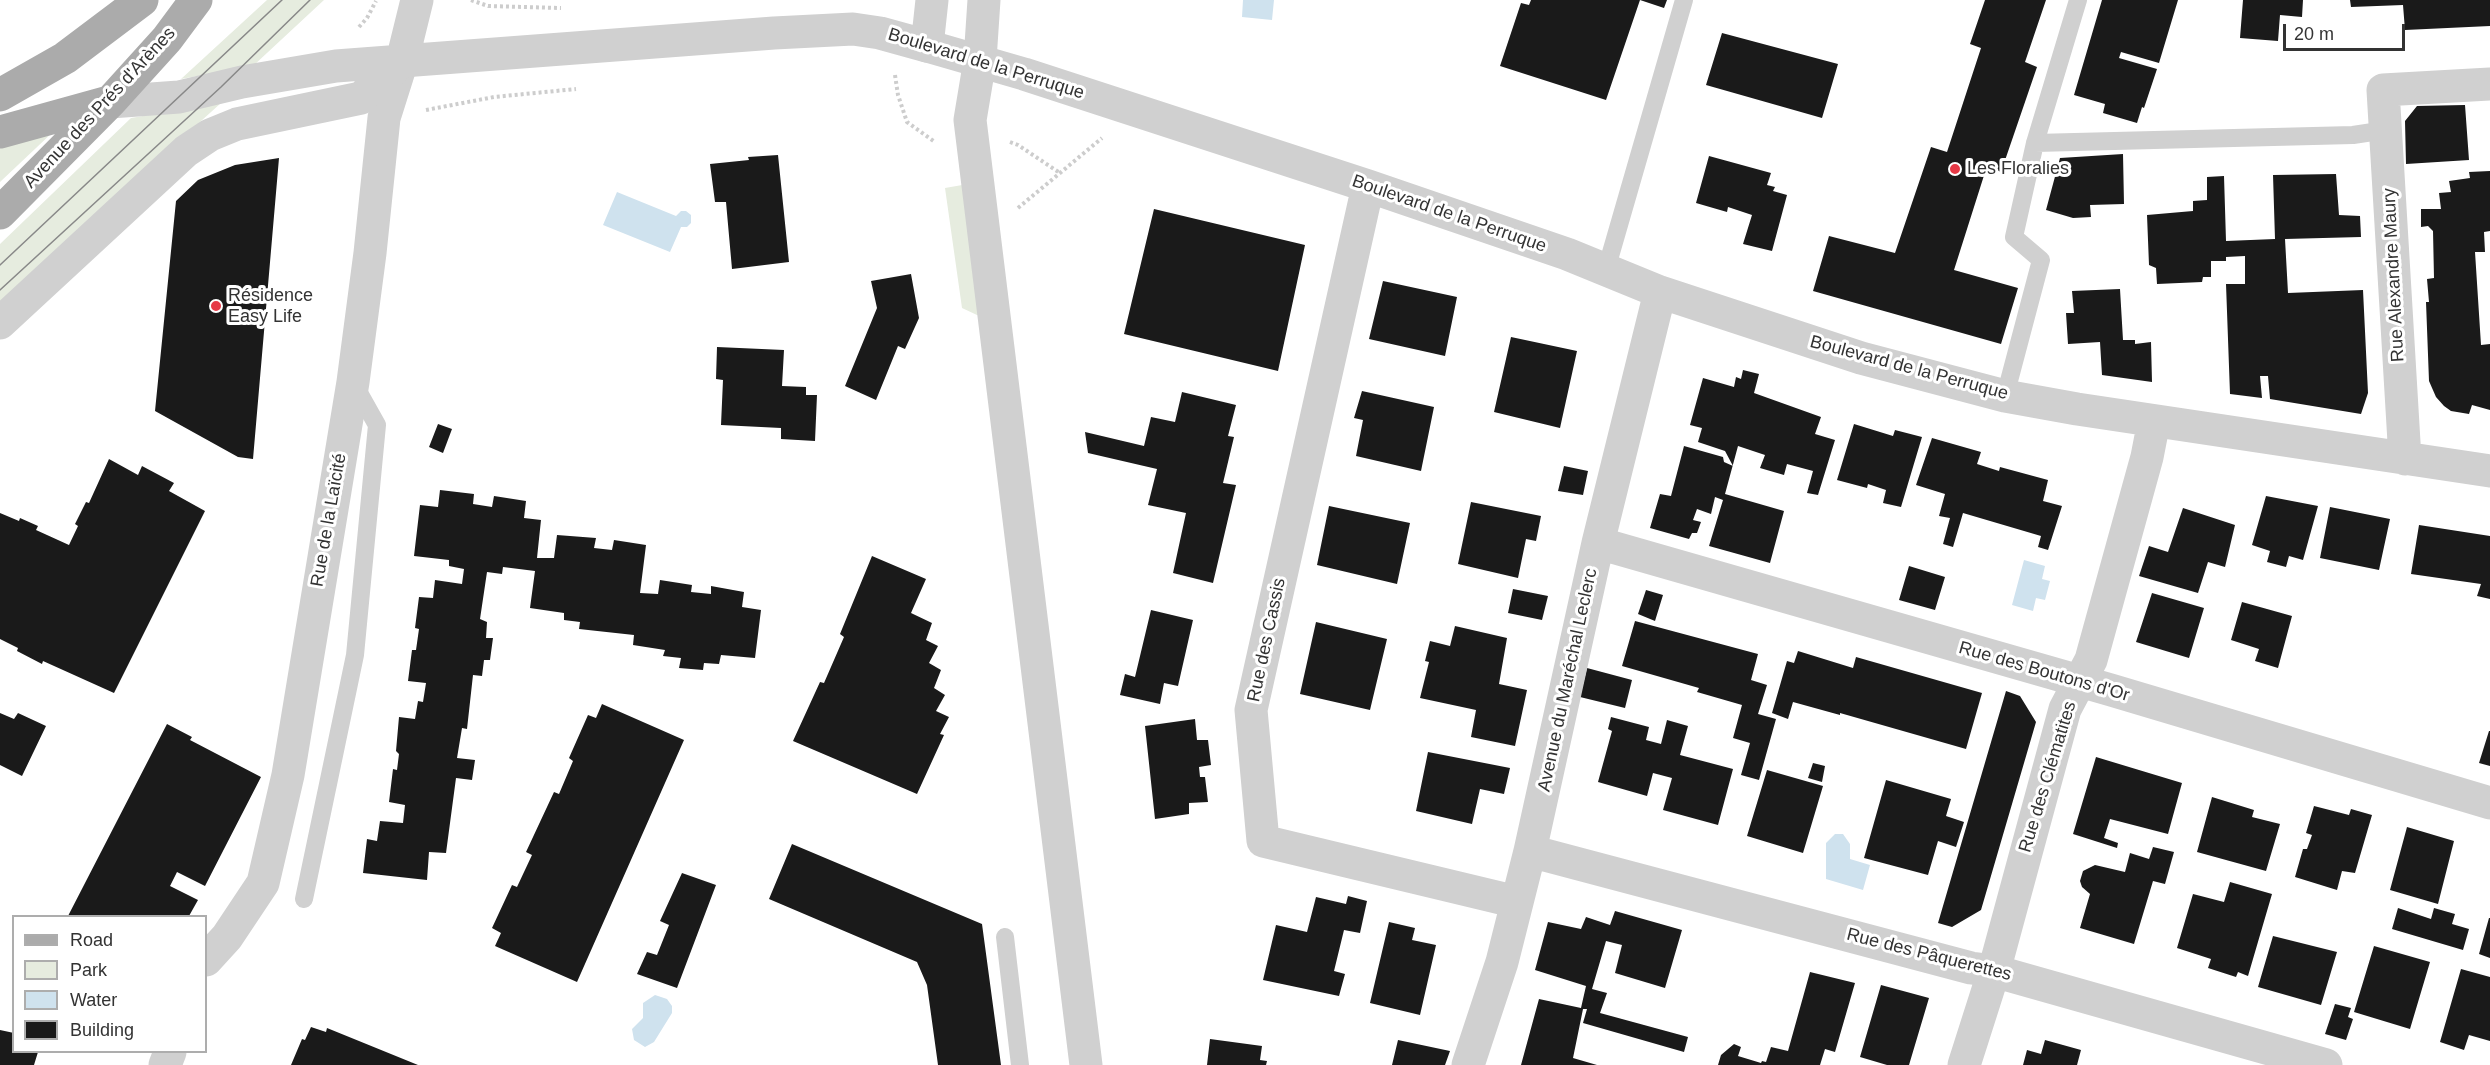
<!DOCTYPE html>
<meta charset="utf-8">
<style>
body{margin:0}
#map{position:relative;width:2490px;height:1065px;overflow:hidden;background:#fff;font-family:Arial,sans-serif}
canvas{display:block}
.legend{position:absolute;left:12px;top:915px;width:195px;height:138px;box-sizing:border-box;background:#fff;border:2px solid #adadad;margin:0;padding:8px 10px;list-style:none;font-size:18px;color:#333}
.legend li{display:flex;align-items:center;gap:12px;height:30px}
.legend b{width:30px;border:2px solid #adadad}
.scale{position:absolute;left:2283px;top:24px;width:122px;height:27px;box-sizing:border-box;border:3px solid #333;border-top:0;padding-left:8px;font-size:18px;line-height:21px;white-space:nowrap;color:#333;-webkit-text-stroke:4px #fff;paint-order:stroke}
</style>
<div id="map">
<canvas width="2490" height="1065"></canvas>
<ul class="legend">
<li><b style="height:8px;background:#ababab"></b>Road</li>
<li><b style="height:16px;background:#e6ecdf"></b>Park</li>
<li><b style="height:16px;background:#cfe2ee"></b>Water</li>
<li><b style="height:16px;background:#1a1a1a"></b>Building</li>
</ul>
<div class="scale">20 m</div>
</div>
<script>
const context = document.querySelector('canvas').getContext('2d');
context.lineJoin = 'round';
function paint(path, color) {
  context.fillStyle = color;
  context.fill(path, 'evenodd');
}
function toPath(rows) {
  const path = new Path2D();
  for (const r of rows) {
    path.moveTo(r[0], r[1]);
    for (let i = 2; i < r.length; i += 2) path.lineTo(r[i], r[i + 1]);
  }
  return path;
}
function strokePath(path, color, width, dash) {
  context.strokeStyle = color;
  context.lineWidth = width;
  context.lineCap = dash ? 'butt' : 'round';
  context.setLineDash(dash || []);
  context.stroke(path);
}
function label(font, color, halo, rows, align = 'center') {
  context.font = font + ' Arial,sans-serif';
  context.lineWidth = 6;
  context.setLineDash([]);
  context.textBaseline = 'middle';
  context.strokeStyle = halo;
  context.fillStyle = color;
  for (const [text, x, y, turn = 0] of rows) {
    context.save();
    context.translate(x, y);
    context.rotate((+turn || 0) * Math.PI / 180);
    context.textAlign = isNaN(turn) ? turn : align;
    if (halo) context.strokeText(text, 0, 0);
    context.fillText(text, 0, 0);
    context.restore();
  }
}
paint(toPath([
 [267,0,324,0,253,66,181,79],
 [221,103,149,168,0,309,0,244,131,118],
 [54,131,0,182,0,139],
 [968,184,983,315,977,315,962,308,945,188]
]), '#e6ecdf');
paint(toPath([
 [1243,0,1274,0,1272,20,1242,17],
 [617,192,676,216,681,211,686,211,691,215,691,223,687,227,681,227,670,252,603,225],
 [2024,560,2045,566,2042,579,2050,581,2045,600,2036,598,2033,611,2012,605],
 [1835,834,1843,834,1850,844,1850,859,1870,865,1863,890,1826,879,1826,843],
 [655,995,667,999,672,1006,672,1013,654,1042,645,1047,634,1040,632,1029,643,1018,643,1003]
]), '#cfe2ee');
paint(toPath([
 [1531,0,1640,0,1606,100,1500,66,1521,3,1529,5],
 [1640,0,1667,0,1664,8],
 [1985,0,2046,0,2025,62,2037,67,2001,172,1987,166,1954,270,2018,288,2001,344,1813,291,1829,236,1895,253,1931,147,1947,152,1981,48,1970,44],
 [2102,0,2178,0,2159,63,2121,52,2119,58,2157,69,2144,108,2142,107,2137,123,2103,113,2105,104,2074,95],
 [2243,0,2303,0,2302,17,2280,15,2278,41,2240,38],
 [2350,0,2490,0,2490,26,2405,30,2403,5,2351,7],
 [1722,33,1838,64,1822,118,1706,85],
 [2465,105,2469,160,2406,164,2405,121,2417,106],
 [2123,154,2124,204,2090,205,2091,217,2073,218,2046,210,2060,158],
 [778,155,789,262,732,269,726,202,715,202,710,164,749,160,748,157],
 [1709,156,1771,173,1767,185,1775,187,1773,191,1787,195,1772,251,1743,244,1752,215,1728,207,1727,212,1696,203],
 [279,158,253,459,238,457,155,411,176,201,198,180,235,165],
 [2490,171,2490,231,2484,232,2485,252,2475,252,2481,345,2490,344,2490,410,2472,405,2469,414,2451,411,2444,406,2436,397,2429,381,2426,302,2429,302,2427,279,2434,278,2433,231,2428,226,2421,227,2421,209,2441,209,2439,193,2451,192,2449,181,2470,178,2469,172],
 [2336,174,2339,215,2360,216,2361,237,2285,239,2288,293,2363,290,2368,393,2361,414,2270,399,2268,376,2260,376,2262,398,2230,394,2226,284,2245,284,2245,256,2226,257,2226,261,2211,261,2211,277,2203,277,2202,282,2157,284,2156,268,2149,265,2147,215,2193,211,2193,201,2207,200,2207,177,2224,176,2226,241,2275,239,2273,175],
 [1154,209,1305,245,1278,371,1124,334],
 [911,274,919,318,905,349,898,346,876,400,845,386,877,308,871,281],
 [1383,281,1457,297,1445,356,1369,339],
 [2120,289,2123,340,2135,340,2135,344,2151,342,2152,382,2102,375,2100,342,2068,344,2066,313,2074,313,2072,291],
 [1511,337,1577,351,1560,428,1494,412],
 [717,347,784,350,782,386,806,387,806,395,817,395,815,441,781,439,781,428,721,425,723,380,716,379],
 [1743,370,1759,374,1754,393,1821,417,1815,434,1835,440,1818,495,1807,493,1813,471,1787,464,1784,475,1760,468,1765,455,1738,446,1725,494,1784,511,1770,563,1709,546,1723,500,1715,497,1711,514,1697,509,1693,520,1701,522,1697,533,1692,533,1689,539,1650,528,1660,494,1671,496,1684,446,1723,457,1724,462,1733,466,1725,451,1698,442,1702,428,1690,425,1703,378,1734,387,1736,377,1741,379],
 [1362,391,1434,407,1421,471,1356,456,1363,420,1354,418],
 [1182,392,1236,405,1228,436,1234,437,1223,483,1236,485,1213,583,1173,573,1186,513,1148,505,1157,469,1088,453,1085,432,1144,446,1151,417,1175,422],
 [438,424,452,429,443,453,429,447],
 [1854,424,1893,436,1895,430,1922,437,1901,507,1883,503,1886,490,1868,484,1867,488,1837,480],
 [1932,438,1981,452,1977,464,1999,471,2000,467,2048,480,2043,501,2062,506,2048,550,2038,547,2041,536,1963,513,1953,547,1943,544,1950,518,1939,516,1945,494,1916,485],
 [109,459,138,475,142,466,174,483,169,491,205,511,114,693,43,661,42,664,17,651,18,648,0,639,0,513,19,521,20,518,38,526,36,530,69,545,78,526,75,524,86,502,89,503],
 [1564,466,1588,471,1583,495,1558,491],
 [440,490,474,494,473,504,492,507,494,496,526,501,524,518,541,520,537,558,554,558,557,535,596,538,594,548,612,550,614,540,646,545,640,593,658,594,660,580,692,585,691,592,711,594,711,586,744,592,742,607,761,610,755,658,721,655,719,664,704,663,703,670,679,668,681,658,663,656,665,650,633,645,634,635,579,629,580,622,564,620,564,613,530,608,535,571,503,567,502,574,487,572,480,619,487,622,486,638,493,638,490,660,484,660,482,676,473,675,467,729,462,728,457,758,475,760,472,780,456,778,446,853,429,852,427,880,363,873,367,839,377,841,380,821,403,823,405,805,389,802,393,769,397,770,399,754,396,751,399,717,415,719,418,701,423,702,426,683,408,681,412,650,416,650,419,629,415,628,419,597,433,598,435,580,462,584,464,569,449,566,449,560,414,556,420,505,438,507],
 [2266,496,2318,506,2303,560,2289,556,2286,567,2267,562,2270,551,2252,545],
 [1471,502,1541,516,1536,541,1526,539,1518,578,1458,564],
 [1329,506,1410,523,1397,584,1317,565],
 [2330,507,2390,519,2379,570,2320,558],
 [2183,508,2235,525,2225,567,2208,562,2198,593,2139,576,2149,546,2168,552],
 [2419,525,2490,536,2490,599,2477,596,2481,584,2411,574],
 [872,556,926,579,911,613,932,623,926,640,938,646,929,663,941,670,934,688,945,695,936,711,949,717,940,734,944,735,917,794,793,741,820,682,824,683,844,637,840,634],
 [1909,566,1945,577,1935,610,1899,600],
 [1513,589,1548,596,1542,620,1508,613],
 [1646,590,1663,595,1655,621,1638,614],
 [2152,593,2204,608,2189,658,2136,642],
 [2242,602,2292,616,2278,668,2255,661,2259,649,2231,640],
 [1151,610,1193,620,1178,686,1164,683,1160,704,1120,695,1125,674,1135,677],
 [1635,621,1758,654,1751,680,1767,685,1758,714,1776,719,1759,780,1741,775,1750,743,1733,738,1742,705,1697,692,1699,688,1622,666],
 [1316,622,1387,639,1370,710,1300,694],
 [1455,626,1507,638,1499,684,1527,690,1515,746,1471,737,1476,710,1420,698,1429,662,1425,661,1430,641,1450,646],
 [1798,651,1853,668,1856,657,1982,693,1966,749,1840,713,1840,715,1793,702,1788,719,1772,713,1787,661,1794,663],
 [1587,668,1632,680,1625,708,1580,697],
 [2006,691,2020,696,2036,722,1981,910,1952,927,1938,923],
 [602,704,684,740,577,982,495,946,501,933,492,928,512,885,517,887,532,855,526,852,554,792,559,794,573,761,569,758,588,715,596,718],
 [0,713,14,719,18,713,46,726,22,776,0,765],
 [1611,717,1649,727,1646,740,1661,744,1667,720,1688,726,1680,755,1733,769,1718,825,1663,810,1672,778,1653,773,1647,796,1598,782,1612,731,1608,729],
 [1195,719,1197,740,1208,740,1211,765,1199,767,1200,777,1205,777,1208,802,1189,803,1189,814,1155,819,1145,726],
 [167,724,192,737,190,740,261,777,205,886,177,872,170,886,198,900,189,916,68,916],
 [2489,731,2490,731,2490,766,2479,763],
 [1428,752,1510,768,1504,794,1480,789,1472,824,1416,811],
 [2096,757,2182,783,2168,834,2110,819,2104,838,2118,843,2117,848,2073,834],
 [1813,763,1825,766,1822,782,1808,778],
 [1767,770,1823,786,1803,853,1747,836],
 [1886,780,1951,799,1946,816,1964,822,1956,847,1938,841,1928,875,1864,858],
 [2212,797,2254,810,2252,817,2280,824,2266,871,2197,852],
 [2314,806,2349,815,2351,809,2372,815,2355,873,2342,871,2337,890,2295,877,2303,849,2307,849,2312,835,2306,833],
 [2407,827,2454,841,2438,904,2390,890],
 [792,844,982,924,1001,1065,938,1065,927,985,917,962,769,899],
 [2153,847,2174,852,2165,884,2153,881,2134,944,2080,928,2090,894,2082,887,2080,881,2083,871,2095,865,2125,872,2130,853,2149,859],
 [682,873,716,885,677,988,637,974,647,952,657,955,669,925,660,921],
 [2230,882,2272,894,2248,976,2238,972,2236,977,2208,968,2211,959,2177,948,2193,894,2224,902],
 [1348,896,1367,901,1360,933,1344,930,1334,971,1345,974,1339,996,1263,980,1276,925,1307,932,1316,897,1346,904],
 [2398,908,2431,919,2434,908,2455,914,2452,924,2469,929,2463,950,2392,929],
 [1615,911,1682,930,1665,988,1615,973,1622,945,1606,941,1592,989,1607,993,1600,1013,1688,1037,1684,1052,1583,1023,1587,1009,1583,1009,1573,1058,1597,1065,1521,1065,1539,999,1581,1008,1586,986,1535,970,1548,922,1581,929,1586,917,1610,925],
 [2489,918,2490,918,2490,958,2479,954],
 [1389,922,1415,928,1412,940,1436,945,1420,1015,1370,1003],
 [2273,936,2337,952,2321,1005,2258,987],
 [2374,946,2430,962,2410,1029,2354,1012],
 [2461,969,2490,977,2490,1041,2469,1035,2464,1050,2440,1042],
 [1810,972,1855,983,1835,1052,1825,1049,1820,1065,1718,1065,1721,1055,1734,1044,1741,1047,1738,1056,1761,1063,1762,1061,1766,1062,1771,1047,1788,1051],
 [1881,985,1929,998,1909,1065,1887,1065,1860,1057],
 [2335,1004,2351,1008,2348,1017,2353,1019,2346,1040,2325,1034],
 [311,1027,326,1032,327,1028,418,1065,291,1065,302,1039,305,1040],
 [0,1030,14,1033,14,1052,38,1052,34,1065,0,1065],
 [1210,1039,1262,1046,1260,1060,1267,1061,1266,1065,1207,1065],
 [1398,1040,1450,1051,1445,1065,1392,1065],
 [2045,1040,2081,1050,2077,1065,2023,1065,2027,1050,2041,1054]
]), '#1a1a1a');
strokePath(toPath([
 [471,0,488,6,561,8],
 [359,27,367,18,376,1],
 [895,75,898,95,907,122,935,142],
 [426,110,494,97,576,89],
 [1010,142,1018,145,1060,173],
 [1018,208,1102,138]
]), '#cdcdcd', 4, [3, 3]);
strokePath(toPath([
 [2035,143,2353,135,2386,130],
 [1606,270,1684,0],
 [2005,396,2041,260,2014,237,2035,143,2078,0],
 [304,899,355,655,377,425,354,384],
 [1005,937,1020,1065]
]), '#d0d0d0', 18);
strokePath(toPath([
 [927,46,1024,74,1368,186,1567,254,1660,292,1861,358,2005,396,2077,409,2490,471],
 [1368,186,1251,710,1263,841,1517,902],
 [2405,459,2383,90,2490,84],
 [1598,543,2111,690,2490,803],
 [1530,851,1971,968,1994,971,2326,1065],
 [206,960,227,937,263,883,288,775,353,382,370,253,384,118,402,61],
 [165,1065,170,1052],
 [1468,1065,1502,962,1530,851,1598,543,1660,292],
 [1964,1065,1994,971,2065,709,2091,660,2147,457,2154,421]
]), '#d0d0d0', 33);
strokePath(toPath([
 [984,0,980,60,970,120,1086,1065],
 [402,61,417,0],
 [110,102,179,97,242,82,336,66,774,33,853,29,880,33,927,46,932,0],
 [0,323,186,151,210,135,237,124,361,98,402,61]
]), '#d0d0d0', 33);
strokePath(toPath([
 [0,95,65,58,142,0],
 [0,132,109,102],
 [0,213,110,102,167,39,196,0]
]), '#ababab', 33);
strokePath(toPath([
 [0,265,282,0],
 [0,290,221,87,310,0]
]), '#888', 1.5);
for (const [x, y, r, color] of [
 [1955,169,6,"#e63946"],
 [216,306,6,"#e63946"]
]) {
  const dot = new Path2D();
  dot.arc(x, y, r, 0, 2 * Math.PI);
  context.fillStyle = color;
  context.fill(dot);
  strokePath(dot, '#fff', 2);
}
label('18px', '#333', '#fff', [
 ["Boulevard de la Perruque",986,64,17],
 ["Avenue des Prés d'Arènes",100,108,-47],
 ["Boulevard de la Perruque",1449,214,19],
 ["Rue Alexandre Maury",2394,275,-93],
 ["Boulevard de la Perruque",1909,368,15],
 ["Rue de la Laïcité",329,520,-80],
 ["Rue des Cassis",1267,640,-78],
 ["Rue des Boutons d'Or",2044,672,16],
 ["Avenue du Maréchal Leclerc",1568,680,-78],
 ["Rue des Clématites",2048,777,-73],
 ["Rue des Pâquerettes",1929,955,14]
]);
label('18px', '#333', '#fff', [
 ["Les Floralies",1967,169],
 ["Résidence",228,296],
 ["Easy Life",228,317]
], 'left');
</script>
